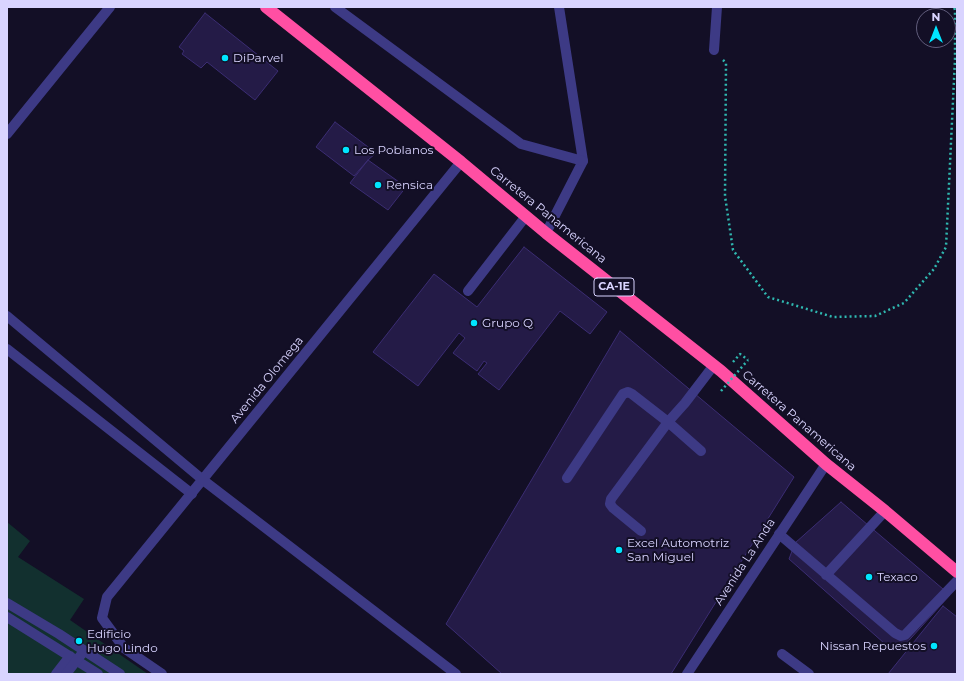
<!DOCTYPE html>
<style>
body{margin:0}
#map{position:relative;width:964px;height:681px;overflow:hidden;background:#130f26;font-family:Montserrat,sans-serif}
canvas{display:block}
.frame{position:absolute;inset:0;border:8px solid #d9d4ff;pointer-events:none}
.north{position:absolute;left:916px;top:8px;width:40px;height:40px;box-sizing:border-box;background:#130f26;border:1px solid #625e7d;border-radius:50%;rotate:0deg;font-size:11px;font-weight:700;line-height:16px;text-align:center;color:#d9d4ff}
.north::after{content:'';display:block;margin:auto;width:14px;height:18px;background:#00e5ff;clip-path:polygon(50% 0,100% 100%,50% 72%,0 100%)}
</style>
<div id="map">
<canvas width="964" height="681"></canvas>
<div class="frame"></div>
<div class="north">N</div>
</div>
<script>
const context = document.querySelector('canvas').getContext('2d');
context.lineJoin = 'round';
function paint(path, color) {
  context.fillStyle = color;
  context.fill(path, 'evenodd');
}
function toPath(rows) {
  const path = new Path2D();
  for (const r of rows) {
    path.moveTo(r[0], r[1]);
    for (let i = 2; i < r.length; i += 2) path.lineTo(r[i], r[i + 1]);
  }
  return path;
}
function strokePath(path, color, width, dash) {
  context.strokeStyle = color;
  context.lineWidth = width;
  context.lineCap = dash ? 'butt' : 'round';
  context.setLineDash(dash || []);
  context.stroke(path);
}
function label(font, color, halo, rows, align = 'center') {
  context.font = font + ' Montserrat,sans-serif';
  context.lineWidth = 4;
  context.setLineDash([]);
  context.textBaseline = 'middle';
  context.strokeStyle = halo;
  context.fillStyle = color;
  for (const [text, x, y, turn = 0] of rows) {
    context.save();
    context.translate(x, y);
    context.rotate((+turn || 0) * Math.PI / 180);
    context.textAlign = isNaN(turn) ? turn : align;
    if (halo) context.strokeText(text, 0, 0);
    context.fillText(text, 0, 0);
    context.restore();
  }
}
paint(toPath([
 [7,522,30,541,18,557,84,599,70,620,148,674,7,674]
]), '#12302f');
const building = toPath([
 [205,13,278,71,255,100,207,62,201,68,182,54,184,51,179,47,205,13],
 [335,122,376,153,368,160,354,176,316,147,335,122],
 [368,160,406,187,388,210,350,183,368,160],
 [524,247,607,312,590,334,560,311,499,390,478,374,487,363,484,361,477,371,453,353,465,338,459,333,418,386,373,352,434,274,477,307,524,247],
 [620,331,794,477,671,674,502,674,446,624,620,331],
 [841,502,950,595,902,648,893,651,789,559,795,543,841,502],
 [943,606,957,617,957,674,888,674,943,606]
]);
paint(building, '#241b47');
strokePath(building, '#3b2d73', 1);
strokePath(toPath([
 [723,60,726,63,725,196,733,250,768,297,833,317,875,316,904,303,934,269,946,247,955,59,955,10,954,7],
 [733,362,740,354,748,360]
]), '#2fb8b0', 2.5, [2, 3]);
strokePath(toPath([
 [714,50,717,7],
 [546,233,583,161,559,7],
 [468,291,526,216],
 [7,349,192,494],
 [567,478,623,394,628,392,632,394,668,422,701,451],
 [641,531,613,508,610,504,611,499,668,422,685,403,714,365],
 [779,534,895,633,901,636,905,635,957,581],
 [826,575,885,511],
 [7,617,98,674],
 [782,654,809,674],
 [56,674,70,656]
]), '#3d3a85', 10);
strokePath(toPath([
 [335,7,521,144,583,161],
 [7,134,110,7],
 [7,316,203,480,456,674],
 [7,603,59,634,120,674],
 [66,674,84,651],
 [162,674,124,648,102,618,107,597,461,162],
 [687,674,826,464]
]), '#3d3a85', 10);
strokePath(toPath([
 [266,7,461,162,546,233,721,371,826,464,885,511,957,572]
]), '#ff4fa3', 12);
strokePath(toPath([
 [721,391,748,360]
]), '#2fb8b0', 2.5, [2, 3]);
for (const [x, y, r, color] of [
 [225,58,4,"#00e5ff"],
 [346,150,4,"#00e5ff"],
 [378,185,4,"#00e5ff"],
 [474,323,4,"#00e5ff"],
 [619,550,4,"#00e5ff"],
 [869,577,4,"#00e5ff"],
 [79,641,4,"#00e5ff"],
 [934,646,4,"#00e5ff"]
]) {
  const dot = new Path2D();
  dot.arc(x, y, r, 0, 2 * Math.PI);
  context.fillStyle = color;
  context.fill(dot);
  strokePath(dot, '#130f26', 1.5);
}
for (const [x, y, w] of [
 [614,287,40]
]) {
  const box = new Path2D();
  box.roundRect(x - w / 2, y - 9, w, 18, 3);
  context.fillStyle = '#130f26';
  context.fill(box);
  strokePath(box, '#d9d4ff', 1);
}
label('bold 11px', '#d9d4ff', null, [
 ["CA-1E",614,287]
]);
label('12px', '#d9d4ff', '#130f26', [
 ["DiParvel",233,58],
 ["Los Poblanos",354,150],
 ["Rensica",386,185],
 ["Grupo Q",482,323],
 ["Excel Automotriz",627,543],
 ["San Miguel",627,557],
 ["Texaco",877,577],
 ["Edificio",87,634],
 ["Hugo Lindo",87,648],
 ["Nissan Repuestos",926,646,"right"]
], 'left');
label('12px', '#d9d4ff', '#130f26', [
 ["Carretera Panamericana",548,215,39],
 ["Avenida Olomega",267,380,-51],
 ["Carretera Panamericana",799,421,41],
 ["Avenida La Anda",745,562,-57]
]);
</script>
